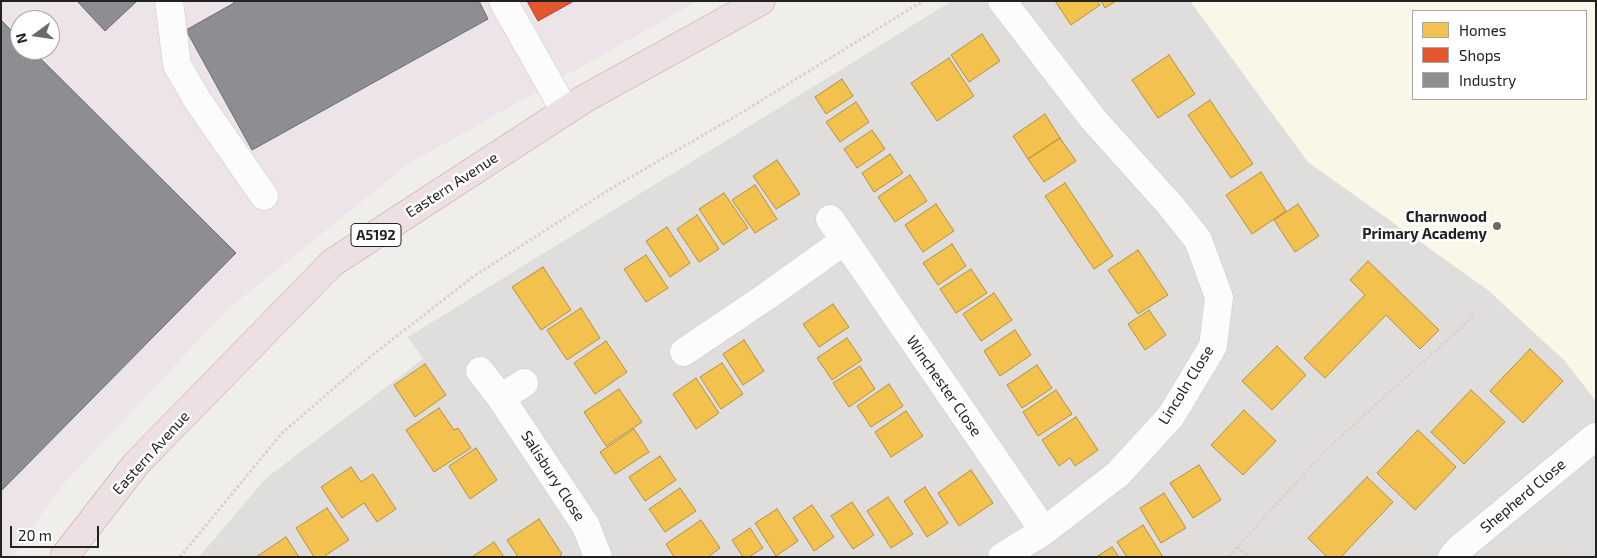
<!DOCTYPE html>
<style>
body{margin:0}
#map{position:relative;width:1597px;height:558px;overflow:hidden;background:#f0eeeb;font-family:"Exo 2",sans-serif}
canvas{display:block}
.frame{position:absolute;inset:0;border:2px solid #222;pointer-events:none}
.legend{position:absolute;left:1412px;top:10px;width:175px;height:90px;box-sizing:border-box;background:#fff;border:1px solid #a7a7a7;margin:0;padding:6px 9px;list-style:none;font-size:15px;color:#222}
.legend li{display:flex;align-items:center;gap:10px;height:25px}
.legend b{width:25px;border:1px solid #a7a7a7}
.north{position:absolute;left:10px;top:10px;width:50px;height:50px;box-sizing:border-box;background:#fff;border:1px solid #a7a7a7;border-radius:50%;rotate:256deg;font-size:14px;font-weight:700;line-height:20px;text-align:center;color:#222}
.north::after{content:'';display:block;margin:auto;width:18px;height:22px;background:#6a6968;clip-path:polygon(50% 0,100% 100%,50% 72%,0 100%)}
.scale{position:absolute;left:10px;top:526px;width:89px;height:22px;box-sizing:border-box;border:2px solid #222;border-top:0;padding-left:6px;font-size:15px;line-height:18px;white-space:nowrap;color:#222;-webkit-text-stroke:4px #fff;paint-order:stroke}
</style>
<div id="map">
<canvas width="1597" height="558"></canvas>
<div class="frame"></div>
<ul class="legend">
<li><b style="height:14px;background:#f2c14e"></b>Homes</li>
<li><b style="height:14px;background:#e4572e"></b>Shops</li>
<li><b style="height:14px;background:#8d8d92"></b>Industry</li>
</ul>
<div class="north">N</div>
<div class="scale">20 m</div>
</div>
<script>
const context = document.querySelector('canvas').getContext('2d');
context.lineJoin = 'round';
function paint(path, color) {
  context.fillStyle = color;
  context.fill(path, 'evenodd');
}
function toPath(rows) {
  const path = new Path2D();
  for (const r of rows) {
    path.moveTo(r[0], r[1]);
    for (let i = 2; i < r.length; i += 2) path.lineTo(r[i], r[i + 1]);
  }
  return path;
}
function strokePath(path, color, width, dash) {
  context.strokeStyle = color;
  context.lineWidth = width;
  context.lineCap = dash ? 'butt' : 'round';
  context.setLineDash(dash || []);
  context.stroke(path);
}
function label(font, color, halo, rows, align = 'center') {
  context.font = font + ' "Exo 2",sans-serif';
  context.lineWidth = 5;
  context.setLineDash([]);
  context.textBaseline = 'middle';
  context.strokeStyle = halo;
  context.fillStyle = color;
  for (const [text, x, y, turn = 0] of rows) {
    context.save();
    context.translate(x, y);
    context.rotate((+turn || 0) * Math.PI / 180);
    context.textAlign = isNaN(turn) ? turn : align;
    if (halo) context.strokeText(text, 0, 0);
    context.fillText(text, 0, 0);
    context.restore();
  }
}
paint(toPath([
 [952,1,1190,1,1308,162,1488,290,1564,360,1596,401,1596,557,199,557,265,479,423,359,408,337]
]), '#dfdedc');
paint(toPath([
 [1,1,698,1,410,163,228,309,58,490,13,557,1,557],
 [20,20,50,20,50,50,20,50]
]), '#ede4e9');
paint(toPath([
 [1190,1,1596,1,1596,401,1564,360,1488,290,1308,162],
 [1413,11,1586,11,1586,99,1413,99]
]), '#f8f7e8');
const homes = toPath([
 [1055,1,1097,1,1100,5,1071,25,1055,1],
 [1101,1,1116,1,1105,8,1101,1],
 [982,34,1000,61,969,82,951,55,982,34],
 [1169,55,1195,94,1158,118,1132,80,1169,55],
 [949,58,974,96,937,121,911,83,949,58],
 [842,79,853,96,826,114,815,97,842,79],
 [1210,100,1253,164,1231,178,1188,115,1210,100],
 [856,102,869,122,840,142,826,122,856,102],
 [1045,114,1060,138,1028,159,1013,136,1045,114],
 [872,130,885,149,857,168,844,149,872,130],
 [1060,138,1076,161,1044,182,1028,159,1060,138],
 [890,154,903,173,874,192,862,173,890,154],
 [777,160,800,194,776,209,753,176,777,160],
 [1261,172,1286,211,1252,234,1226,195,1261,172],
 [910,175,927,201,895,222,878,197,910,175],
 [1065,183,1113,256,1094,269,1045,196,1065,183],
 [755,185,777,219,755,233,732,200,755,185],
 [724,193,748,228,723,245,699,209,724,193],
 [936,204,954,231,923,252,905,225,936,204],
 [1298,204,1319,236,1295,252,1274,220,1298,204],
 [697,215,719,249,699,262,677,229,697,215],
 [667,227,690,263,670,277,646,241,667,227],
 [952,244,966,266,938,285,923,263,952,244],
 [1138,250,1168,295,1138,314,1108,270,1138,250],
 [646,255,668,288,646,302,624,269,646,255],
 [1368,261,1439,330,1420,349,1386,315,1325,378,1304,358,1365,295,1350,280,1368,261],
 [543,267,571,310,541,330,512,287,543,267],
 [971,269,987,293,956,313,940,289,971,269],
 [994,293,1012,320,981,341,963,314,994,293],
 [833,304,849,327,819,347,803,324,833,304],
 [581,308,600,338,567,360,547,330,581,308],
 [1149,310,1166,335,1145,350,1128,324,1149,310],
 [1015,330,1031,355,1000,376,984,351,1015,330],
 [847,338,862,360,832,380,817,358,847,338],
 [744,340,764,371,743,385,723,354,744,340],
 [606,341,627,372,595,394,574,363,606,341],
 [1277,346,1306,375,1272,410,1242,381,1277,346],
 [1530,349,1563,381,1523,423,1490,391,1530,349],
 [722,363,743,394,721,409,700,377,722,363],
 [425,364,446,395,415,417,394,385,425,364],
 [1037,365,1052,388,1022,408,1007,385,1037,365],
 [860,366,875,389,849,407,833,383,860,366],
 [696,378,719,413,696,429,673,394,696,378],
 [889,384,903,406,871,427,857,406,889,384],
 [619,389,642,422,606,446,584,412,619,389],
 [1056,390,1072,414,1038,436,1023,412,1056,390],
 [1471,390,1505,422,1464,464,1431,432,1471,390],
 [439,408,454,430,458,428,471,448,434,472,406,430,439,408],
 [1244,410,1276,441,1243,475,1211,445,1244,410],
 [906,411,923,436,891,457,875,432,906,411],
 [1076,417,1098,450,1075,466,1070,458,1059,466,1042,440,1076,417],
 [634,429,649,452,615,474,600,452,634,429],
 [1418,430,1456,467,1415,510,1377,473,1418,430],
 [476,448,497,480,470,499,449,466,476,448],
 [660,456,676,480,645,501,629,477,660,456],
 [1199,465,1221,500,1193,518,1170,483,1199,465],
 [351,467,361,482,373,474,396,509,377,522,364,503,342,518,321,487,351,467],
 [971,470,993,503,959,526,938,493,971,470],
 [1367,477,1393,502,1341,557,1327,557,1308,538,1367,477],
 [925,487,948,523,927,537,904,501,925,487],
 [680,488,696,511,665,532,649,509,680,488],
 [1164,493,1186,528,1161,543,1140,508,1164,493],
 [888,497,913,534,891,548,867,511,888,497],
 [852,502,874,535,853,549,831,516,852,502],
 [812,505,834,537,814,551,793,518,812,505],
 [327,508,349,540,323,557,314,557,296,528,327,508],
 [777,509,798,541,776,556,755,523,777,509],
 [539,519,562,554,559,557,518,557,507,540,539,519],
 [701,520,720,548,708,557,674,557,666,544,701,520],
 [1143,525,1163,557,1127,557,1117,542,1143,525],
 [750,528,763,548,749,557,743,557,732,540,750,528],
 [286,537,299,557,256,557,286,537],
 [494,542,504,557,472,557,494,542],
 [1112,547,1119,557,1096,557,1112,547]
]);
paint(homes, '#f2c14e');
strokePath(homes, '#b49141', 1);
const shops = toPath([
 [527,1,574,1,538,21,527,1]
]);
paint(shops, '#e4572e');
strokePath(shops, '#aa472a', 1);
const industry = toPath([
 [77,1,137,1,105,31,77,1],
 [233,1,479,1,488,19,252,150,186,30,234,3,233,1],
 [1,20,20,39,20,50,32,50,236,253,1,491,1,20]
]);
paint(industry, '#8d8d92');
strokePath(industry, '#6d6d70', 1);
const minor = toPath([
 [169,1,177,65,198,101,264,196],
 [503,1,565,111],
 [1002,1,1093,119,1171,206,1198,240,1219,297,1213,346,1171,416,1118,474,1044,531,1002,557],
 [830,219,1044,531],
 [684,352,767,296,844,241],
 [480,371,501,398,586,526,598,557],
 [501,398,524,383],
 [1452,557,1460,548,1595,437]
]);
const highway = toPath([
 [64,557,136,464,332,263,584,99,761,1]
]);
strokePath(minor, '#c9c8c7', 29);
strokePath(highway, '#c5a2ac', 29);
strokePath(toPath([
 [1237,547,1250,557],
 [180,557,282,433,370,357,474,276,607,191,741,113,923,1],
 [1230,557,1237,547,1326,450,1475,315]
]), '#dccecd', 3, [2.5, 2.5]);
strokePath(minor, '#fdfcfc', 28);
strokePath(highway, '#ece0e2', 28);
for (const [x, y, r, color] of [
 [1497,226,5,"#6a6968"]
]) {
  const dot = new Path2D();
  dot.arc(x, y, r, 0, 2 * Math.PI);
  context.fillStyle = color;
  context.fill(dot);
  strokePath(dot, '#fff', 2);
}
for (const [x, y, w] of [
 [376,235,50]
]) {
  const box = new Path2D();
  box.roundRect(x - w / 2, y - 11.5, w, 23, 4);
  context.fillStyle = '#fff';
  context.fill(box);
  strokePath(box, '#222', 1);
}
label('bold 14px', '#222', null, [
 ["A5192",376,235]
]);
label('15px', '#222', '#fff', [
 ["Eastern Avenue",452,185,-33],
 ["Lincoln Close",1186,385,-58],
 ["Winchester Close",944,386,55],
 ["Eastern Avenue",151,453,-48],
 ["Salisbury Close",553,476,57],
 ["Shepherd Close",1523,496,-40]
]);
label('bold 15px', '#222', '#fff', [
 ["Charnwood",1487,217],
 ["Primary Academy",1487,234]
], 'right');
</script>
